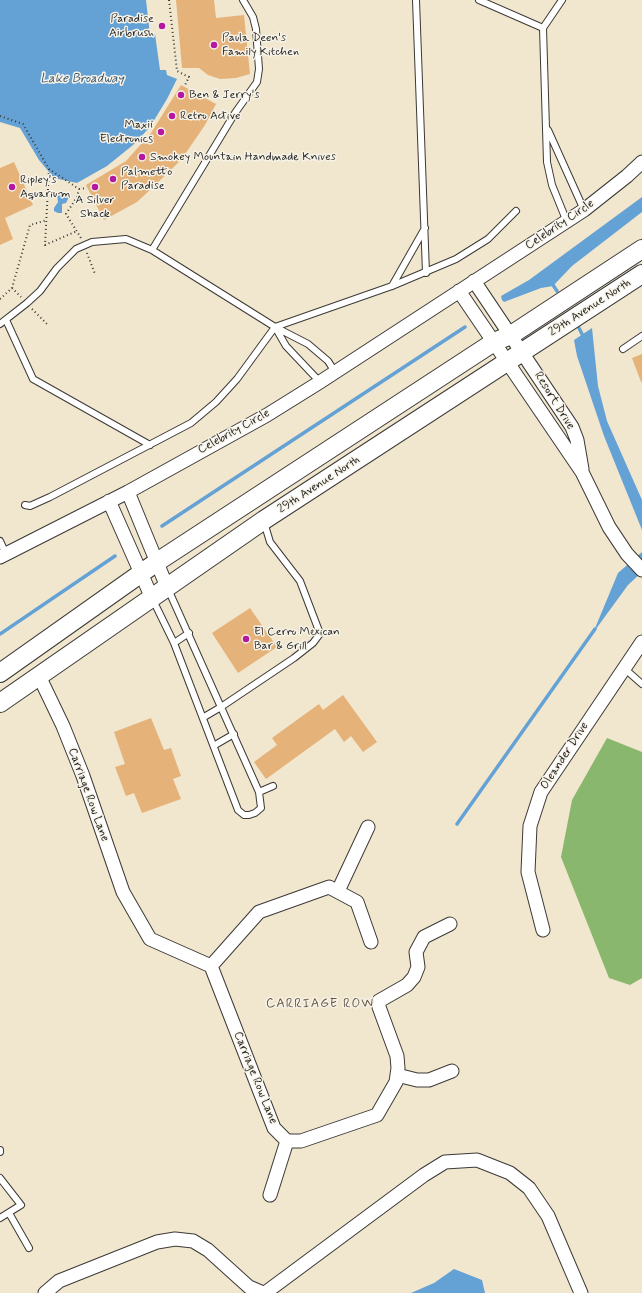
<!DOCTYPE html>
<style>
body{margin:0}
canvas{display:block;background:#f1e6ce}
</style>
<canvas width="642" height="1293"></canvas>
<script>
const context = document.querySelector('canvas').getContext('2d');
context.lineJoin = 'round';
function paint(path, color) {
  context.fillStyle = color;
  context.fill(path, 'evenodd');
}
function toPath(rows) {
  const path = new Path2D();
  for (const r of rows) {
    path.moveTo(r[0], r[1]);
    for (let i = 2; i < r.length; i += 2) path.lineTo(r[i], r[i + 1]);
  }
  return path;
}
function strokePath(path, color, width, dash) {
  context.strokeStyle = color;
  context.lineWidth = width;
  context.lineCap = dash ? 'butt' : 'round';
  context.setLineDash(dash || []);
  context.stroke(path);
}
function label(font, color, halo, rows, align = 'center') {
  context.font = font + ' Mynerve,sans-serif';
  context.lineWidth = 3;
  context.setLineDash([]);
  context.textBaseline = 'middle';
  context.strokeStyle = halo;
  context.fillStyle = color;
  for (const [text, x, y, turn = 0] of rows) {
    context.save();
    context.translate(x, y);
    context.rotate((+turn || 0) * Math.PI / 180);
    context.textAlign = isNaN(turn) ? turn : align;
    if (halo) context.strokeText(text, 0, 0);
    context.fillText(text, 0, 0);
    context.restore();
  }
}
paint(toPath([
 [607,738,642,752,642,978,630,985,609,978,561,857,572,800]
]), '#8ab76e');
paint(toPath([
 [0,0,146,0,150,35,155,34,160,70,166,70,167,75,177,79,167,99,150,127,133,145,107,166,77,183,54,178,39,160,20,128,0,122],
 [60,191,67,193,69,197,66,203,62,204,62,213,58,213,54,211,54,208,58,202,57,194],
 [642,197,642,212,572,266,553,286,541,288,504,302,502,300,501,296,529,280],
 [592,328,598,386,607,421,642,500,642,530,604,436,577,356,574,340],
 [642,552,642,572,628,585,593,633,618,573],
 [454,1269,482,1280,485,1293,411,1293,434,1283]
]), '#64a2d6');
strokePath(toPath([
 [551,282,557,291],
 [577,324,583,336],
 [162,526,465,327],
 [0,634,115,556],
 [457,824,595,629]
]), '#64a2d6', 3.5);
paint(toPath([
 [176,0,214,0,216,18,244,15,250,74,236,78,220,79,208,75,199,68,182,68],
 [181,85,216,104,205,125,181,160,151,189,137,202,104,220,86,185,126,161,151,133],
 [14,162,33,205,5,218,13,239,0,245,0,168],
 [642,354,642,382,641,382,632,358],
 [250,608,277,647,238,673,212,633],
 [343,695,377,742,363,752,351,736,344,742,335,729,266,779,254,762,277,745,272,738,319,704,323,710],
 [151,718,164,750,171,748,181,776,173,779,181,799,142,813,134,793,126,796,115,767,125,764,114,732]
]), '#e5b279');
const service = toPath([
 [416,0,426,273],
 [479,0,543,28,562,0],
 [543,28,547,162,552,185,567,222],
 [548,130,584,210],
 [152,250,235,113,257,82,259,69,256,29,253,17,243,0],
 [392,286,425,228],
 [6,320,33,379,150,445],
 [0,324,27,303,40,291,57,268,76,249,92,242,126,239,152,250,275,327,308,344,328,361,335,372],
 [275,327,286,346,320,382],
 [623,349,642,336],
 [25,505,30,506,50,497,191,423,216,402,237,379,275,327,392,286,456,259,488,239,516,211],
 [0,541,6,554],
 [153,600,174,643,238,810,244,815,249,815,255,813,261,808,259,792,168,589],
 [174,643,189,633],
 [625,669,642,684],
 [204,717,221,707,294,658,313,643,319,635,319,631,300,581,270,542,264,522],
 [215,745,234,734],
 [259,792,273,786],
 [0,1150,0,1152],
 [0,1178,21,1205,0,1218],
 [9,1213,29,1248]
]);
const minor = toPath([
 [474,281,572,427,577,440,582,469],
 [459,291,582,472,609,527,627,554,642,570],
 [128,492,167,587],
 [109,501,152,598],
 [0,557,128,492,267,415,320,382,584,210,627,176,642,162],
 [39,676,63,726,83,776,123,892,150,939,211,966,274,1128,287,1141,301,1141,377,1115,396,1082,398,1068,397,1056,379,1007,379,1001,407,985,414,977,418,967,416,952,424,937,450,924],
 [338,891,368,827],
 [543,930,528,872,530,826,541,792,642,642],
 [211,966,259,912,329,887,357,902,371,942],
 [397,1075,417,1080,429,1080,452,1071],
 [270,1195,287,1141],
 [45,1293,59,1281,157,1242,175,1239,193,1241,208,1250,249,1287,263,1293],
 [265,1293,424,1175,445,1162,477,1160,510,1173,529,1188,548,1216,581,1293]
]);
const secondary = toPath([
 [0,673,157,562,494,342,511,335,642,249],
 [0,703,264,520,642,274]
]);
strokePath(service, '#3c3a37', 8);
strokePath(minor, '#3c3a37', 15);
strokePath(secondary, '#3c3a37', 20);
strokePath(toPath([
 [169,0,177,71,189,77,184,87],
 [0,116,23,124,49,169,79,189,77,197,66,214,81,238],
 [49,169,45,245,77,231],
 [79,189,87,188],
 [87,253,95,274],
 [12,288,21,297],
 [0,299,12,288,30,225,47,220],
 [32,309,47,324]
]), '#3c3a37', 2, [1, 3]);
strokePath(service, '#fff', 6);
strokePath(minor, '#fff', 13);
strokePath(secondary, '#fff', 18);
for (const [x, y, r, color] of [
 [162,26,4,"#b5179e"],
 [214,45,4,"#b5179e"],
 [181,95,4,"#b5179e"],
 [172,116,4,"#b5179e"],
 [161,132,4,"#b5179e"],
 [142,157,4,"#b5179e"],
 [113,179,4,"#b5179e"],
 [12,187,4,"#b5179e"],
 [95,187,4,"#b5179e"],
 [246,639,4,"#b5179e"]
]) {
  const dot = new Path2D();
  dot.arc(x, y, r, 0, 2 * Math.PI);
  context.fillStyle = color;
  context.fill(dot);
  strokePath(dot, '#f7f3e8', 1.5);
}
label('12px', '#1c1c1c', '#f7f3e8', [
 ["Paradise",154,19,"right"],
 ["Airbrush",154,33,"right"],
 ["Paula Deen's",222,38],
 ["Family Kitchen",222,52],
 ["Ben & Jerry's",189,95],
 ["Retro Active",180,116],
 ["Maxii",153,125,"right"],
 ["Electronics",153,139,"right"],
 ["Smokey Mountain Handmade Knives",150,157],
 ["Palmetto",121,172],
 ["Paradise",121,186],
 ["Ripley's",20,180],
 ["Aquarium",20,194],
 ["A Silver",95,200,"center"],
 ["Shack",95,214,"center"],
 ["El Cerro Mexican",254,632],
 ["Bar & Grill",254,646]
], 'left');
label('12px', '#1c1c1c', '#f7f3e8', [
 ["Celebrity Circle",560,225,-34],
 ["29th Avenue North",590,308,-33],
 ["Resort Drive",554,401,58],
 ["Celebrity Circle",234,432,-29],
 ["29th Avenue North",319,485,-33],
 ["Oleander Drive",565,756,-57],
 ["Carriage Row Lane",88,795,70],
 ["Carriage Row Lane",255,1078,68]
]);
label('italic 13px', '#3c5870', '#f7f3e8', [
 ["Lake Broadway",82,79]
]);
context.letterSpacing = '1px';
label('13px', '#62503d', '#f7f3e8', [
 ["CARRIAGE ROW",320,1004]
]);
context.letterSpacing = '0px';
</script>
